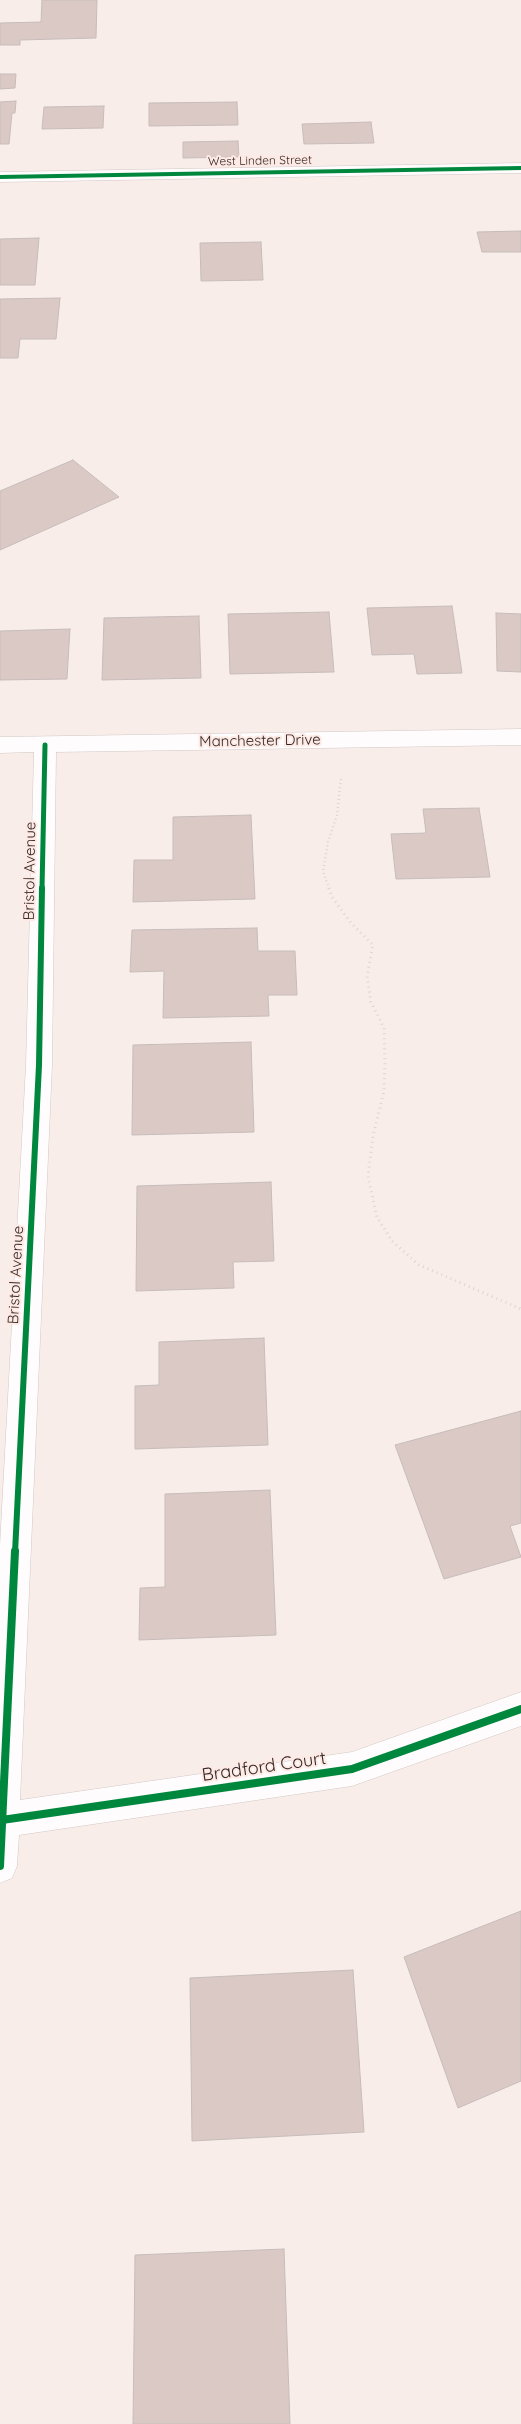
<!DOCTYPE html>
<style>
body{margin:0}
canvas{display:block;background:#f9edea}
</style>
<canvas width="521" height="2424"></canvas>
<script>
const context = document.querySelector('canvas').getContext('2d');
context.lineJoin = 'round';
function paint(path, color) {
  context.fillStyle = color;
  context.fill(path, 'evenodd');
}
function toPath(rows) {
  const path = new Path2D();
  for (const r of rows) {
    path.moveTo(r[0], r[1]);
    for (let i = 2; i < r.length; i += 2) path.lineTo(r[i], r[i + 1]);
  }
  return path;
}
function strokePath(path, color, width, dash) {
  context.strokeStyle = color;
  context.lineWidth = width;
  context.lineCap = dash ? 'butt' : 'round';
  context.setLineDash(dash || []);
  context.stroke(path);
}
function label(font, color, halo, rows, align = 'center') {
  context.font = font + ' Quicksand,sans-serif';
  context.lineWidth = 4;
  context.setLineDash([]);
  context.textBaseline = 'middle';
  context.strokeStyle = halo;
  context.fillStyle = color;
  for (const [text, x, y, turn = 0] of rows) {
    context.save();
    context.translate(x, y);
    context.rotate((+turn || 0) * Math.PI / 180);
    context.textAlign = isNaN(turn) ? turn : align;
    if (halo) context.strokeText(text, 0, 0);
    context.fillText(text, 0, 0);
    context.restore();
  }
}
const building = toPath([
 [42,0,97,0,96,38,20,40,20,45,0,45,0,23,41,22,42,0],
 [0,74,16,74,15,88,0,89,0,74],
 [16,101,15,113,12,113,9,144,0,144,0,102,16,101],
 [237,102,238,125,149,126,149,103,237,102],
 [104,106,103,128,42,129,44,107,104,106],
 [371,122,374,143,304,144,302,124,371,122],
 [238,141,239,157,183,158,183,142,238,141],
 [521,231,521,252,482,252,477,232,521,231],
 [39,238,35,285,0,285,0,239,39,238],
 [261,242,263,280,201,281,200,243,261,242],
 [60,298,56,339,20,339,18,358,0,358,0,299,60,298],
 [73,460,119,497,0,550,0,491,73,460],
 [452,606,462,673,417,674,414,654,372,655,367,608,452,606],
 [329,612,334,672,230,674,228,614,329,612],
 [496,613,521,614,521,672,497,671,496,613],
 [199,616,201,678,102,680,104,618,199,616],
 [70,629,67,679,0,680,0,631,70,629],
 [479,808,490,877,396,879,391,834,426,833,423,809,479,808],
 [251,815,255,899,133,902,134,860,173,860,173,817,251,815],
 [257,928,258,951,295,951,297,995,268,995,269,1016,163,1018,164,971,130,972,132,930,257,928],
 [251,1042,254,1132,132,1135,133,1045,251,1042],
 [271,1182,274,1261,233,1262,234,1288,136,1291,137,1186,271,1182],
 [264,1338,268,1445,135,1449,135,1386,159,1385,159,1342,264,1338],
 [521,1411,521,1523,510,1526,521,1557,444,1579,395,1445,521,1411],
 [270,1490,276,1635,139,1640,140,1588,165,1587,165,1494,270,1490],
 [521,1911,521,2081,458,2108,404,1957,521,1911],
 [353,1970,364,2132,192,2141,190,1978,353,1970],
 [284,2249,290,2424,133,2424,135,2255,284,2249]
]);
paint(building, '#dbc9c5');
strokePath(building, '#c6bdbb', 1);
const street = toPath([
 [521,729,521,745,56,752,52,1065,20,1800,352,1752,521,1692,521,1726,352,1786,19,1835,17,1866,12,1878,0,1883,0,1545,26,1065,34,752,0,753,0,737,521,729]
]);
const secondary = toPath([
 [521,163,521,173,0,182,0,172,521,163]
]);
strokePath(street, '#d1c8c5', 1);
strokePath(secondary, '#d1c8c5', 1);
strokePath(toPath([
 [329,889,323,871,328,842,337,815,341,779]
]), '#dad6d5', 2.5, [1, 3]);
strokePath(toPath([
 [329,888,332,897,351,923,373,945,367,976,371,1002,384,1028,385,1061,384,1091,373,1136,368,1176,377,1217,392,1241,419,1265,521,1309]
]), '#dad6d5', 3, [1, 4]);
paint(street, '#fefcfc');
paint(secondary, '#fefcfc');
strokePath(toPath([
 [0,177,521,168]
]), '#00873e', 4);
strokePath(toPath([
 [42,889,45,745]
]), '#00873e', 5);
strokePath(toPath([
 [15,1553,39,1065,42,888]
]), '#00873e', 6);
strokePath(toPath([
 [2,1820,352,1769,521,1709],
 [0,1866,15,1551]
]), '#00873e', 8);
label('12px', '#312927', '#ffe9e4', [
 ["West Linden Street",260,161,-1]
]);
label('15px', '#312927', '#ffe9e4', [
 ["Manchester Drive",260,741,-1],
 ["Bristol Avenue",30,871,-89],
 ["Bristol Avenue",16,1275,-87]
]);
label('18px', '#312927', '#ffe9e4', [
 ["Bradford Court",264,1767,-8]
]);
</script>
